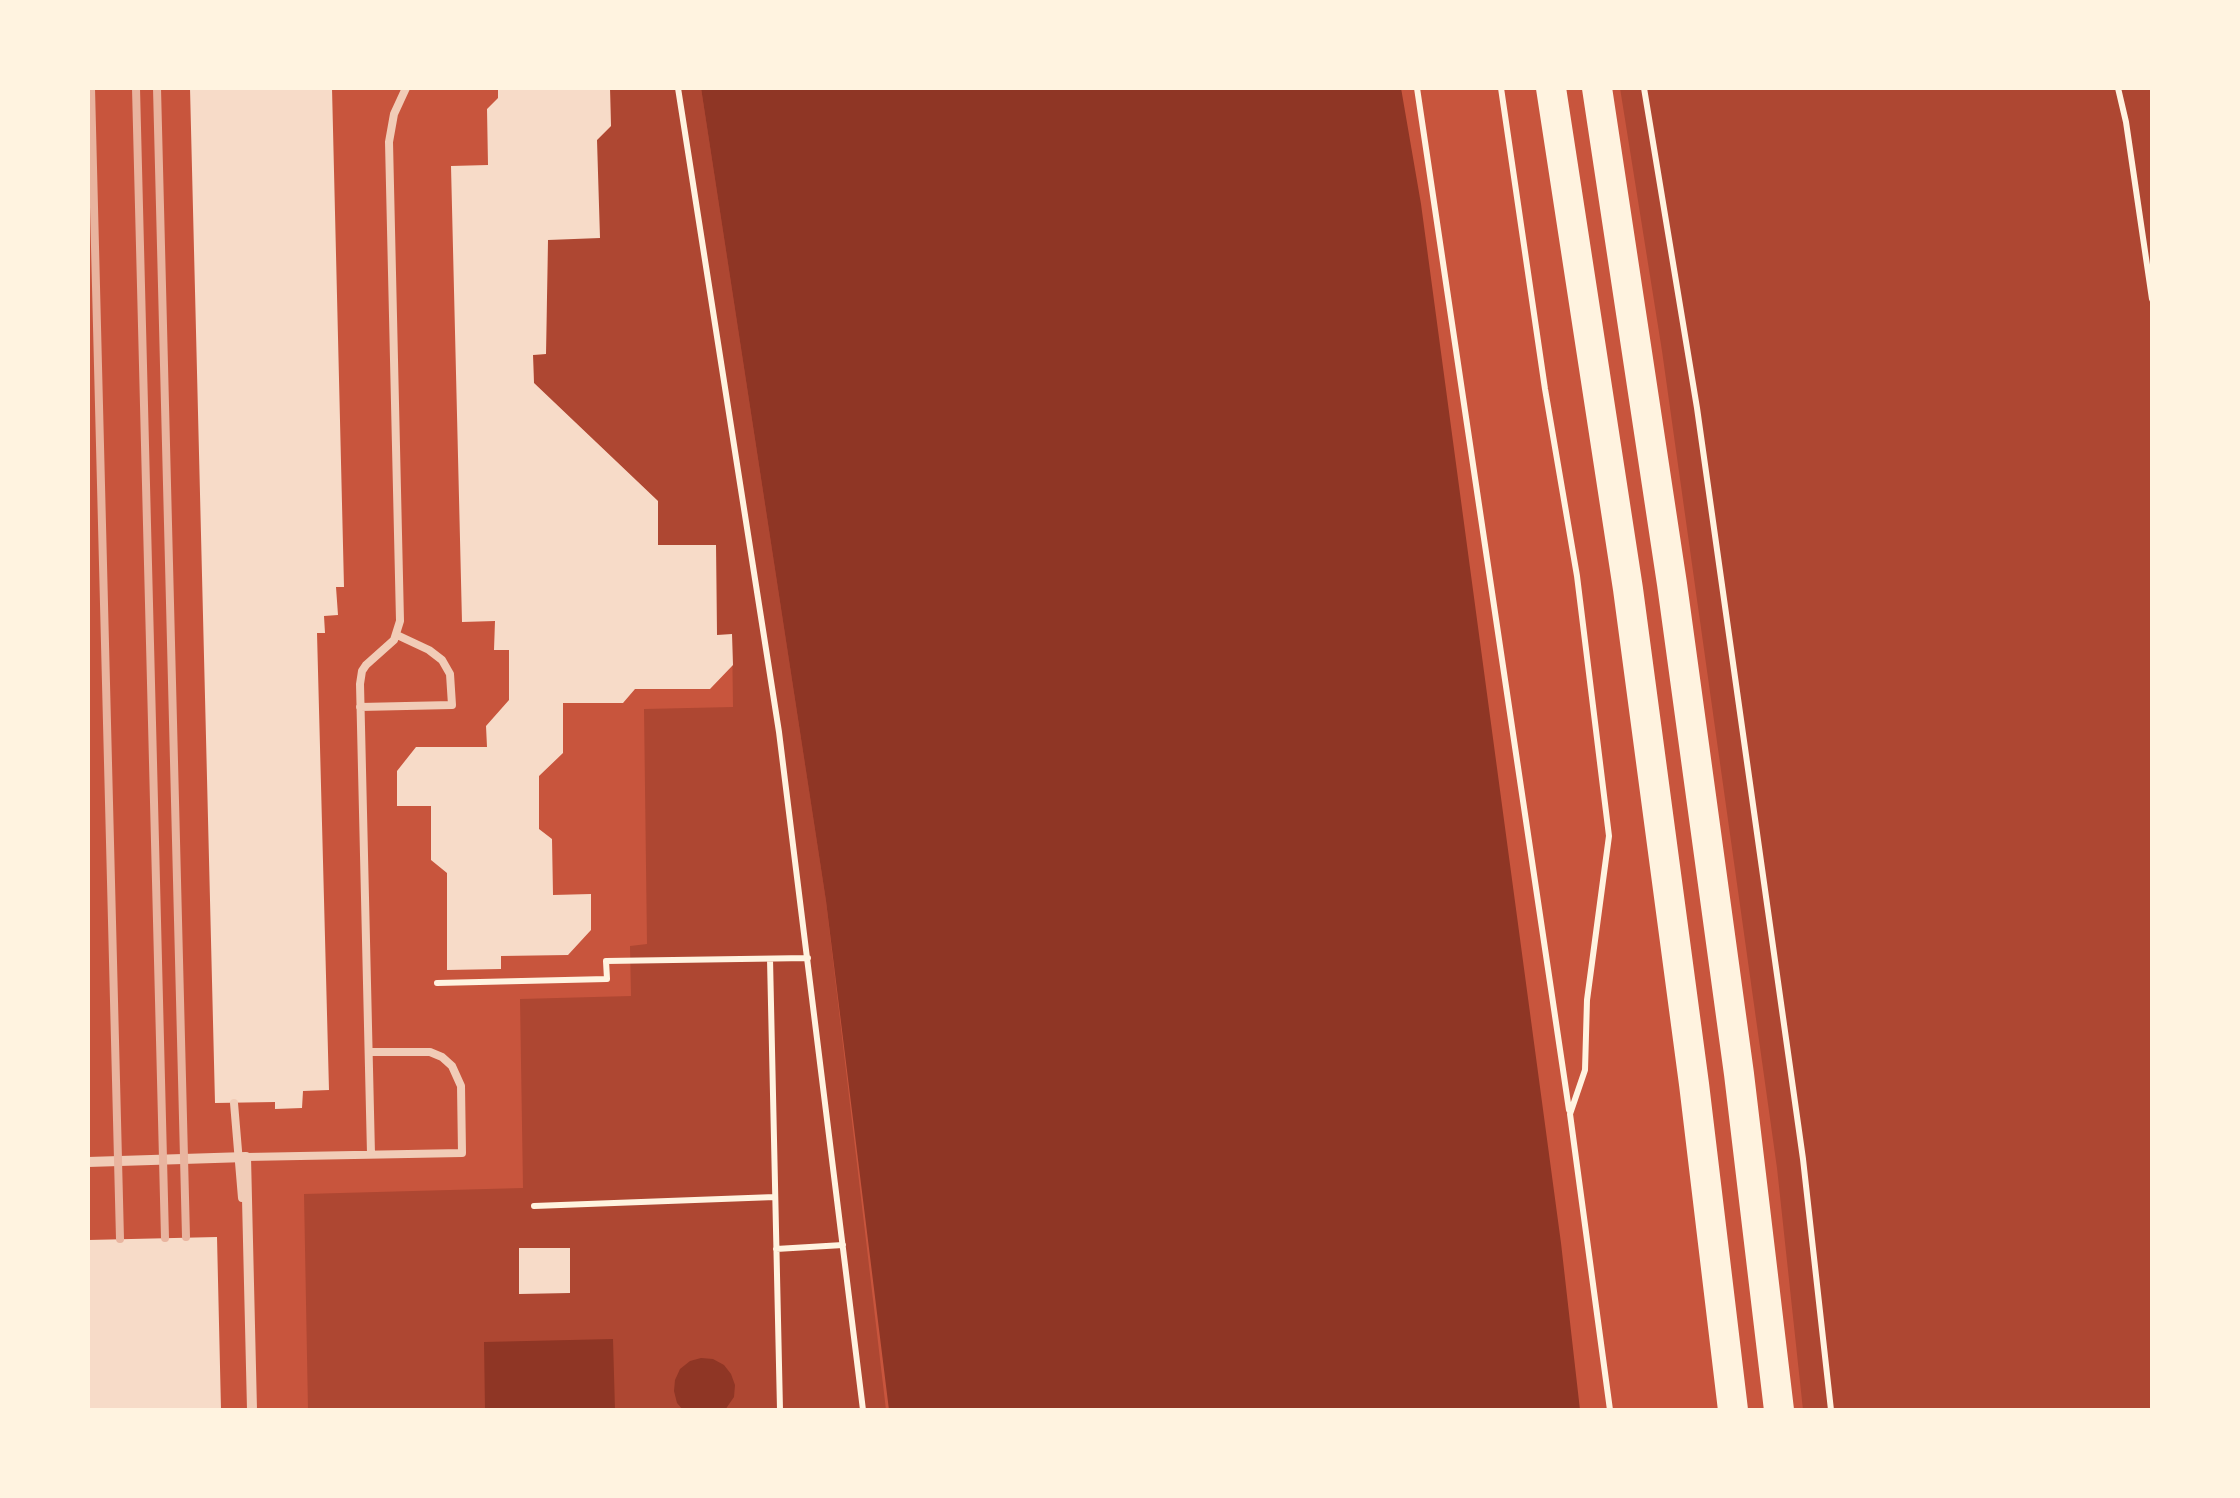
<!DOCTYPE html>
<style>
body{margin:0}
#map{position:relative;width:2240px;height:1498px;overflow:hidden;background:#c8553d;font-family:"PT Sans",sans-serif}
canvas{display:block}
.frame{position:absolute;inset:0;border:90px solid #fff3e0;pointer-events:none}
</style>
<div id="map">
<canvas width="2240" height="1498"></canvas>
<div class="frame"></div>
</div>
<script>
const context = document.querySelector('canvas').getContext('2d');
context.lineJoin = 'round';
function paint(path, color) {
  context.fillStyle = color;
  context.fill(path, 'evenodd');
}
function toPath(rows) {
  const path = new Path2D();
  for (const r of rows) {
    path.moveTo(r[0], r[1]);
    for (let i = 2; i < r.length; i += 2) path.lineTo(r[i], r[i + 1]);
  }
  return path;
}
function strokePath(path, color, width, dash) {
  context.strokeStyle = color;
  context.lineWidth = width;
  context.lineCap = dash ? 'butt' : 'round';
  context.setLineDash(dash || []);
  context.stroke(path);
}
paint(toPath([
 [610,88,701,88,826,901,886,1410,308,1410,304,1194,523,1188,520,999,631,996,630,946,647,944,644,709,733,707,732,635,717,635,716,545,658,545,658,501,534,383,533,355,546,354,548,240,597,140,611,126],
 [1620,88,2152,88,2152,1410,1803,1410,1777,1168,1662,351]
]), '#ae4732');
paint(toPath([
 [701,88,1401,88,1421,204,1561,1243,1580,1410,889,1410,826,901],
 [613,1339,615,1410,485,1410,484,1342],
 [701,1358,713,1359,724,1365,731,1374,735,1385,734,1397,725,1410,683,1410,677,1403,674,1391,675,1380,680,1369,690,1361]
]), '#8f3625');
paint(toPath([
 [190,88,332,88,344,587,336,587,338,615,324,616,325,633,317,633,329,1090,303,1091,302,1108,275,1109,275,1102,215,1103],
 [498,88,610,88,611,126,597,140,600,238,548,240,546,354,533,355,534,383,658,501,658,545,716,545,717,635,732,634,733,665,710,689,635,689,623,703,563,703,563,753,539,776,539,829,552,839,553,895,591,894,591,930,568,955,501,956,501,969,447,970,447,873,431,860,431,806,397,806,397,771,416,747,487,747,486,726,509,700,509,650,494,650,495,621,462,622,451,166,488,165,487,109,498,98],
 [217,1237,221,1410,88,1410,88,1240],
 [519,1248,570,1248,570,1293,519,1294]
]), '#f7dbc8');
strokePath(toPath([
 [678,88,779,732,863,1410],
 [1417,88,1569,1110],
 [1501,88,1545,389,1577,576,1609,836,1587,1000,1585,1070,1570,1114,1610,1410],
 [1644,88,1697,408,1803,1159,1831,1410],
 [2118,88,2126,122,2152,299],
 [770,959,780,1410],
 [437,983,607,979,606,961,808,958],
 [534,1206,775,1197],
 [776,1249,843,1245]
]), '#fff3e0', 6);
strokePath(toPath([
 [360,707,452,705,450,674,442,660,429,650,397,635],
 [234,1103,242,1198],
 [371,1154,360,684,362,671,366,665,394,640,400,621,389,142,394,114,406,88],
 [246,1157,462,1153,461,1086,452,1066,442,1057,430,1052,369,1052]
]), '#f1ccb7', 8);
strokePath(toPath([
 [88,1162,246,1157,252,1410]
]), '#f1ccb7', 10);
strokePath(toPath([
 [1551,88,1628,589,1694,1084,1733,1410],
 [1597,88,1672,584,1739,1074,1779,1410]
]), '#fff3e0', 30);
strokePath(toPath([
 [91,88,120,1239],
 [136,88,165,1238],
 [157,88,186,1237]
]), '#e9b49f', 8);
</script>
